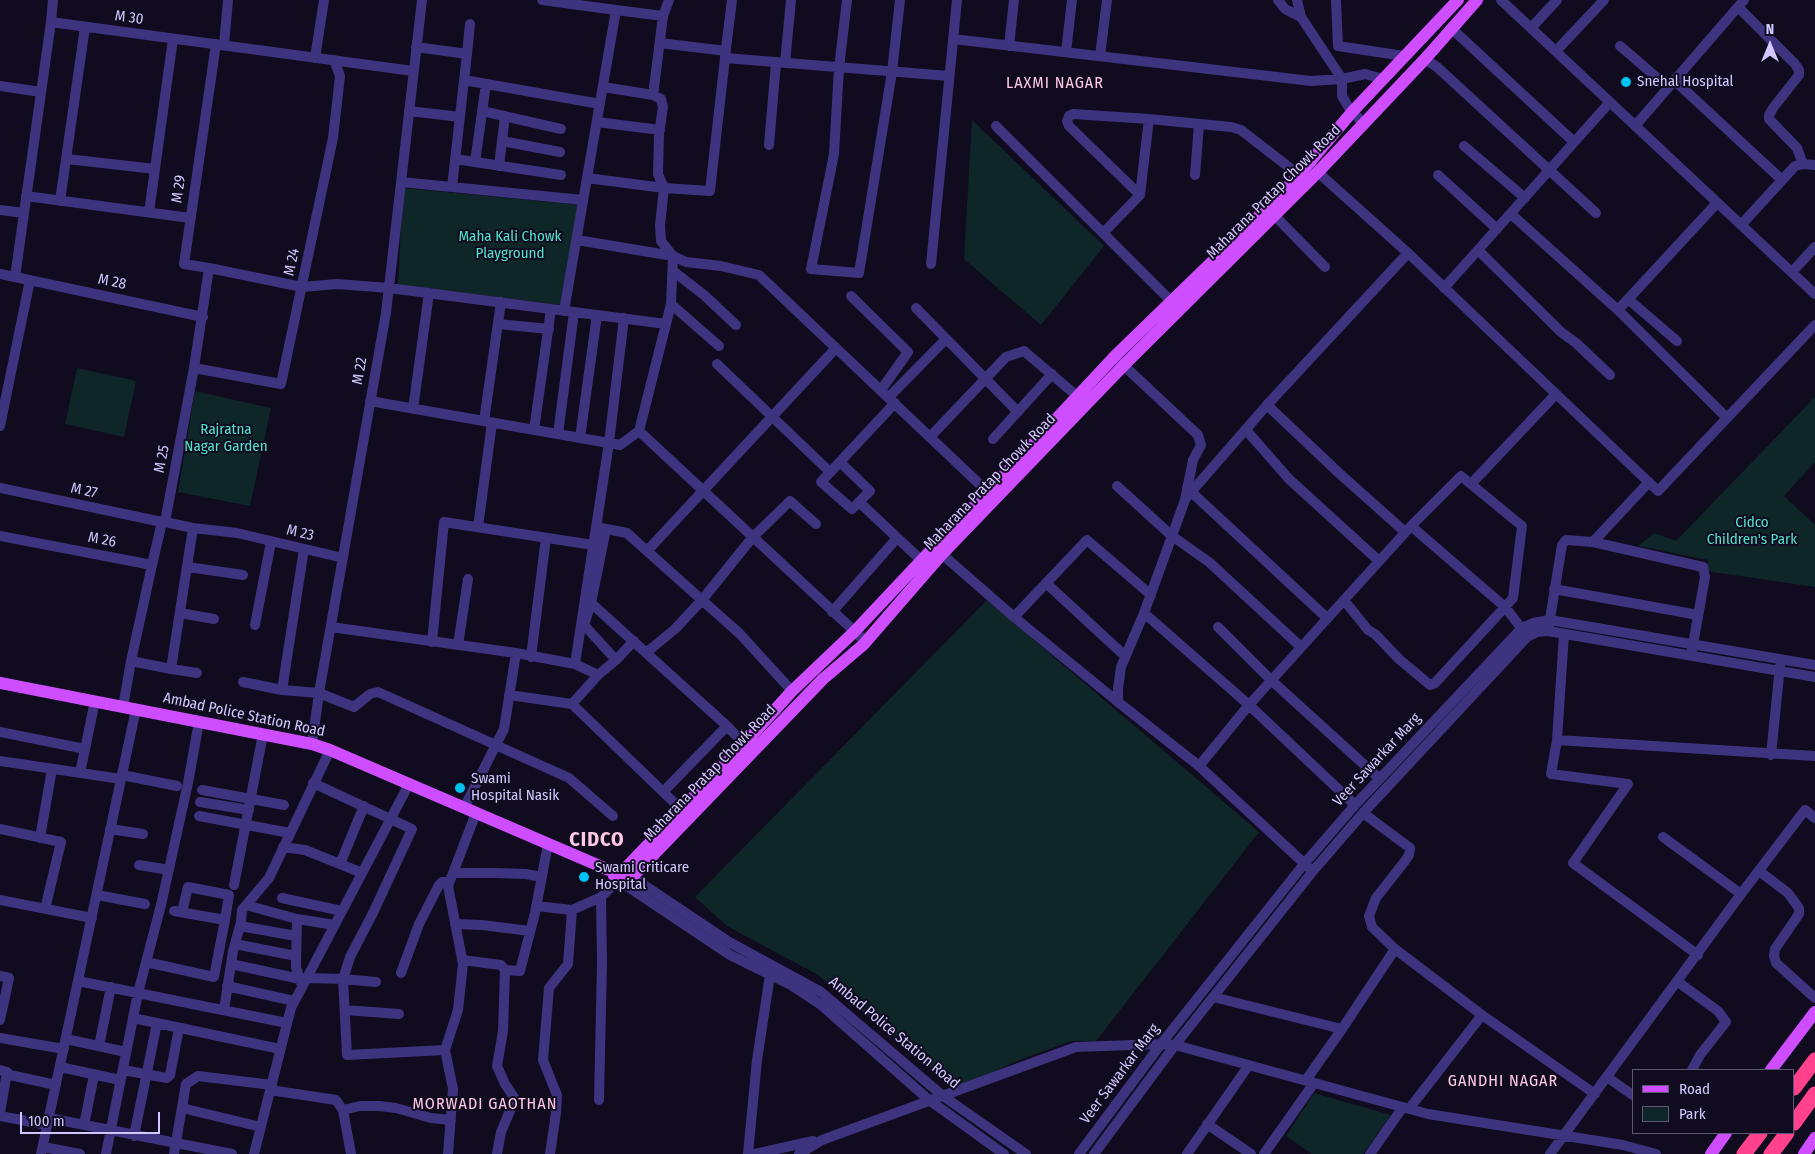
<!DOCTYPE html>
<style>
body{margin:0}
#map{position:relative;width:1815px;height:1154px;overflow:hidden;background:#100b1e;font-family:"Fira Sans Condensed",sans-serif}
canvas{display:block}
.legend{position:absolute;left:1632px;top:1069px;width:162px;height:65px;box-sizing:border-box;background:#100b1e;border:1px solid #5e5678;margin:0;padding:6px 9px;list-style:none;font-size:15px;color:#d3c7ff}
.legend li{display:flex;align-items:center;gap:10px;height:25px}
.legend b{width:25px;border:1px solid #5e5678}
.north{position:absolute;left:1745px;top:20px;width:50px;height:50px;-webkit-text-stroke:4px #100b1e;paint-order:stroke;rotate:0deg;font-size:14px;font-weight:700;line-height:20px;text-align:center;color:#d3c7ff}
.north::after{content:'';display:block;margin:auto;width:18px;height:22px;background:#d3c7ff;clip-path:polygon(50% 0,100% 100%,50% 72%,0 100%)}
.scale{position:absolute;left:20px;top:1112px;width:140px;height:22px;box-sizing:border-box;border:2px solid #d3c7ff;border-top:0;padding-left:6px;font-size:15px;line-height:18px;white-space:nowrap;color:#d3c7ff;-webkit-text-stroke:4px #100b1e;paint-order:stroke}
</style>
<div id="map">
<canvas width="1815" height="1154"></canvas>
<ul class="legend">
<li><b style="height:6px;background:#ce4eff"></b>Road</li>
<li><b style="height:14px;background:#0e2628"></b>Park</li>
</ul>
<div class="north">N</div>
<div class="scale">100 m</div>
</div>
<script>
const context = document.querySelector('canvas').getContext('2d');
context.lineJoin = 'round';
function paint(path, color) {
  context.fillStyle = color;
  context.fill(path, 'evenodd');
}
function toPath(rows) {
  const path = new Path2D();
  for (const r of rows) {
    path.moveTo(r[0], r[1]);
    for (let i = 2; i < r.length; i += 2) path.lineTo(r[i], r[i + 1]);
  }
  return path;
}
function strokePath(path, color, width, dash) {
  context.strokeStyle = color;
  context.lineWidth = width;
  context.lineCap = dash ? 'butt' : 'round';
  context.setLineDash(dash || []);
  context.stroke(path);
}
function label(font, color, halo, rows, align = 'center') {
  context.font = font + ' "Fira Sans Condensed",sans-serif';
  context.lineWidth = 4;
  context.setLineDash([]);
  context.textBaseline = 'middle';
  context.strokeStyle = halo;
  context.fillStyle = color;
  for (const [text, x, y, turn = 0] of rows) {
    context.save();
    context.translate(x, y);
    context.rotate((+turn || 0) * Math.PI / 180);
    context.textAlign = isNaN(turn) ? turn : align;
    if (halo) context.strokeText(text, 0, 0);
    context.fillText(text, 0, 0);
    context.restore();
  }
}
paint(toPath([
 [972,120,1104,246,1041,325,964,259],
 [403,188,581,205,562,305,398,285],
 [77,368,136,381,124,437,65,424],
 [195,391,271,408,250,506,178,492],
 [1815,397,1815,462,1784,496,1815,525,1815,587,1706,571,1708,560,1638,546,1654,533,1676,541],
 [987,600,1259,832,1096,1041,1071,1041,1017,1061,956,1090,818,975,727,926,695,897],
 [1314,1093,1391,1115,1363,1154,1312,1154,1286,1136]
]), '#0e2628');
strokePath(toPath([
 [542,0,616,10,564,311],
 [847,0,839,68,834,154,811,269,859,273,892,72,900,0],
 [1278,0,1285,9,1301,17,1342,79,1342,96,1349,108,1364,124],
 [1297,0,1301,17],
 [1336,0,1338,46,1404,56],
 [1501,0,1815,294],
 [1738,7,1795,64,1799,70,1799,75,1773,108,1769,115,1769,119,1797,148,1803,164],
 [616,10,663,16],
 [51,22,53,0],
 [1451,28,1574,142],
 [1531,28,1557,0],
 [953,39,1311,81,1342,79,1365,74,1383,79],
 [660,43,726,51],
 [216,44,184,264,209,268,194,368,165,522,193,528,237,533,343,558],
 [224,45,228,0],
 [1009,46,1014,0],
 [1620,46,1668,87],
 [416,47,467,54,452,187],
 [1556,51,1604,0],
 [1066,52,1072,0],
 [467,54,470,24],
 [1100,56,1107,0],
 [725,57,732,0],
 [315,58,324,0],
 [1425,59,1437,67,1596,213],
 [785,63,791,0],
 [464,80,600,104],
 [1674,80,1782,180],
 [0,86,41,92],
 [603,87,653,95,661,99,663,107,659,134,658,174,664,188],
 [653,95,663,16,669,0],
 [409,111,460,117],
 [482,111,561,129],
 [597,122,660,130],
 [996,126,1176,306],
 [1635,126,1744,0],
 [502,141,560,152],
 [769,145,776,63],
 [1464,146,1525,198],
 [67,159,155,169],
 [455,159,561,175],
 [475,162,486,84],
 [499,166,505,116],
 [1313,168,1408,253,1658,491,1815,325],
 [1195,175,1199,124],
 [1438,175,1497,229],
 [587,178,664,188],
 [401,182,583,200],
 [1140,195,1069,126,1067,121,1069,116,1073,114,1149,119,1231,127,1241,130,1299,175],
 [26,196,190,218],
 [60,201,85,27],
 [0,210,24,213],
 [149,212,173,39],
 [1511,214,1618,310,1717,203],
 [1275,216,1325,267],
 [1741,225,1795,166,1803,164,1815,165],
 [1103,233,1140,195,1149,119],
 [577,240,673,256],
 [1478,250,1561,332,1576,343,1610,375],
 [673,256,661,241,660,225,664,188,710,191,725,58,949,76],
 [931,264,957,0],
 [209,268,302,287,337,284,389,288,666,324,639,431,866,642],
 [673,271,704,295,736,325],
 [1792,272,1815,247],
 [0,274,15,277,51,22,413,71],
 [15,277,203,317],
 [1444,288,1610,102],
 [851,296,908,352,881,390],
 [1628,299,1677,341],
 [671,304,719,346],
 [916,308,1018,412],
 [1618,310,1727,418],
 [498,324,549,329],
 [666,324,671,304,673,256,686,262,721,266,759,275,993,497],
 [1119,361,1198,435,1201,445,1193,460,1185,500,1144,613,1249,705,1355,805],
 [717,364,830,472],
 [194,368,281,384,333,138,340,76,334,60],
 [889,397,946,339],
 [370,401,620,445,639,431],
 [1267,405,1340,474,1405,532],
 [413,409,429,293],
 [484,421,501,302],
 [0,426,30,280],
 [534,430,551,309],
 [1246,430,1289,479,1379,561],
 [558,434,574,312],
 [930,437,1006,357,1024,351,1077,396],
 [580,438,597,315],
 [993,439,1052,374],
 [841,463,870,491,852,509,821,482,895,403],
 [1471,484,1556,394],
 [1117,486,1172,536,1209,562,1301,647],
 [0,488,162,522],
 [1187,488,1327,618],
 [1185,499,1267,405,1408,253],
 [859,502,921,560],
 [478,527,492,423],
 [601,528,627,533,647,551],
 [0,536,152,565,162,522,165,522],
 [1593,542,1649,482],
 [936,549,1014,617,1118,702],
 [188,567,243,575],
 [1046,583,1125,656],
 [1554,589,1698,615],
 [1344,600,1368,630,1375,634,1399,659,1430,685,1435,683,1505,607,1411,526],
 [591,603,727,726,744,744],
 [832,612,897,538],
 [180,613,214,619],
 [1144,613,1121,667,1118,689,1118,702,1199,766],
 [1014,617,1087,540,1151,595],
 [255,625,271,542],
 [1549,625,1562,545,1566,540,1593,542,1703,567,1705,577,1692,650],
 [331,627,516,653,504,729,464,808],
 [1218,627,1271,680,1380,779],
 [1564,634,1557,740,1815,756],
 [432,642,444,522,593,545],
 [458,645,468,579],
 [647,652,675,629,702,600,752,538,790,501,816,524],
 [516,653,575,664,609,443,624,318],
 [531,657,546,538],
 [616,660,634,641],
 [131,661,171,669,193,528],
 [575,664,598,675,572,704,687,815],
 [171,669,197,673],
 [598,675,616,660,584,625,591,603,606,529],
 [243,682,282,690,304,549],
 [282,690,319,693,354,707,370,694,378,692,569,778,613,816],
 [792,691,740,634,647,551,836,348],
 [509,695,572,704],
 [123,707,131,661,152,565],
 [0,732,85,749,95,701],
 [1557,740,1551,774,1628,784,1573,863,1698,955],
 [312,744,319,693,386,313,422,0],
 [1771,755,1780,666],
 [0,761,121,779],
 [80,773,85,749],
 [122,775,177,786],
 [313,783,412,829,373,913,350,957,343,979,376,982],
 [202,790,284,805],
 [663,792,727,726],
 [200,802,249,810],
 [1363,813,1410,848,1409,855,1405,861,1376,898,1369,916,1372,927,1395,949,1482,1015,1595,1094],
 [199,816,290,833],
 [0,829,61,842,45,909],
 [110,829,143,834],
 [1663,837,1741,894],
 [40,838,52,769],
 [283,847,305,850,340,864,364,806],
 [340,864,362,873],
 [139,865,169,870],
 [1308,867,1199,766,1249,705,1411,526,1461,476,1522,526,1513,598,1505,607,1525,633],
 [1759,871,1788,893,1799,908,1799,914,1775,949,1774,956,1776,963,1815,998],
 [453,873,496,873,526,874,542,877],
 [618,880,730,955,791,985,820,1004,929,1100,1004,1154],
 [234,885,263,734],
 [97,895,145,904],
 [282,898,342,911],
 [0,900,92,918],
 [246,905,297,919,335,925],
 [536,906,572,910],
 [182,912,188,887,229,895,225,920],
 [297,919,296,967,301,983],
 [455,924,482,925,530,931],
 [240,926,296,936],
 [235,944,296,956],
 [462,960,501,965,505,970],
 [146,962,214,977,225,920,174,911],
 [231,964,300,979],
 [401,973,419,924,439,885,442,882,449,882],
 [0,976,9,978,0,1020],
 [307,978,343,979,347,1055,445,1050],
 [78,981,287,1023],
 [1678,982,1718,1011,1726,1022,1700,1055,1692,1070],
 [227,986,294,1001],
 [1213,997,1342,1029,1395,949],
 [224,1010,233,951,241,922,242,910,269,878,330,750],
 [345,1010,399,1014],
 [133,1018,280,1049],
 [0,1038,64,1049],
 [66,1039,126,1052],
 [99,1046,111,987],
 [60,1067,120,1080],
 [0,1070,7,1072,10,1075,56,1085],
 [123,1070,167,1078,170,1075,179,1028],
 [1607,1077,1634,1096],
 [1306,1080,1342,1029],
 [270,1090,336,1100,343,1110,351,1154],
 [599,1100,602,963,601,897],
 [182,1108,261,1127],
 [1409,1109,1482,1015],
 [343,1110,360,1106,379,1106,396,1108,431,1118,451,1120],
 [0,1113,7,1072],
 [0,1116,47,1125],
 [49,1118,232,1154],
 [1207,1124,1251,1154],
 [84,1125,94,1075],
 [134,1136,157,1023],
 [43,1147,80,1154],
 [41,1154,136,709],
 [106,1154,138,993,161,905,188,783,199,722],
 [174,1154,186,1084,198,1076,272,1085],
 [254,1154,291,1008,409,784],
 [448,1154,453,1089,445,1050,458,1010,463,964,448,886,476,813],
 [497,1154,501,1132,515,1099,505,1084,497,1066,503,1031,505,970,520,971,535,913,548,844],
 [550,1154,556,1113,557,1095,543,1060,549,988,568,964,572,910,601,897,618,880,623,871,729,942,821,992,943,1096,1026,1154],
 [748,1154,757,1060,770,975],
 [755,1154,813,1141],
 [799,1154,822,1140,1076,1047,1161,1044,1175,1045,1428,1114,1623,1145,1656,1154],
 [1079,1154,1161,1044,1304,864,1355,805,1522,628,1533,623,1550,620,1815,665],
 [1094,1154,1175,1045,1313,871,1363,813,1527,637,1537,632,1548,631,1815,677],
 [1187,1154,1249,1065],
 [1264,1154,1314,1083],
 [1370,1154,1403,1107],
 [1550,1154,1741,894,1805,810,1815,818]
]), '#3e337f', 10);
strokePath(toPath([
 [0,683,312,744,330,750,609,870,623,871,744,744,792,691,854,632,934,547,988,492,1115,356,1251,224,1299,175,1352,112,1458,0],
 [614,876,618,880,632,877,823,679,863,645,942,554,1124,365,1318,172,1425,59,1477,0],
 [1771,1070,1815,1012],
 [1711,1154,1726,1133],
 [1804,1154,1815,1138]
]), '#ce4eff', 12);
strokePath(toPath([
 [1794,1088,1815,1060],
 [1794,1123,1815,1094],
 [1744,1154,1760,1133],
 [1771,1154,1787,1133]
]), '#ff428b', 15);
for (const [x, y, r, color] of [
 [1626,82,6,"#00c3f2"],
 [460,788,6,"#00c3f2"],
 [584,877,6,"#00c3f2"]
]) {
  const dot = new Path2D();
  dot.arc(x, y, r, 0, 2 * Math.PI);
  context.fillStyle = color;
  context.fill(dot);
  strokePath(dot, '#100b1e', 2);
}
label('15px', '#d3c7ff', '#100b1e', [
 ["M 30",129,18,8],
 ["M 29",179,189,-82],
 ["Maharana Pratap Chowk Road",1274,192,-45],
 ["M 24",292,262,-78],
 ["M 28",112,282,12],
 ["M 22",360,371,-80],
 ["M 25",162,459,-79],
 ["Maharana Pratap Chowk Road",990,482,-46],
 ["M 27",84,491,12],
 ["M 23",300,533,13],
 ["M 26",102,540,11],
 ["Ambad Police Station Road",244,715,12],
 ["Veer Sawarkar Marg",1377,760,-47],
 ["Maharana Pratap Chowk Road",710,773,-46],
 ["Ambad Police Station Road",894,1033,40],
 ["Veer Sawarkar Marg",1120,1074,-53]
]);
label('15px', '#d3c7ff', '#100b1e', [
 ["Snehal Hospital",1637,82],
 ["Swami",471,779],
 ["Hospital Nasik",471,796],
 ["Swami Criticare",595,868],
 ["Hospital",595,885]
], 'left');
label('15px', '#4fe3cd', '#100b1e', [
 ["Maha Kali Chowk",510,237],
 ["Playground",510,254],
 ["Rajratna",226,430],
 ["Nagar Garden",226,447],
 ["Cidco",1752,523],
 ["Children's Park",1752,540]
]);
context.letterSpacing = '1px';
label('16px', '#ffc9e6', '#100b1e', [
 ["LAXMI NAGAR",1055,84],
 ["GANDHI NAGAR",1503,1082],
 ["MORWADI GAOTHAN",485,1105]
]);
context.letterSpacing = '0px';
context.letterSpacing = '1px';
label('bold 20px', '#ffc9e6', '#100b1e', [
 ["CIDCO",597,840]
]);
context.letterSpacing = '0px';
</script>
